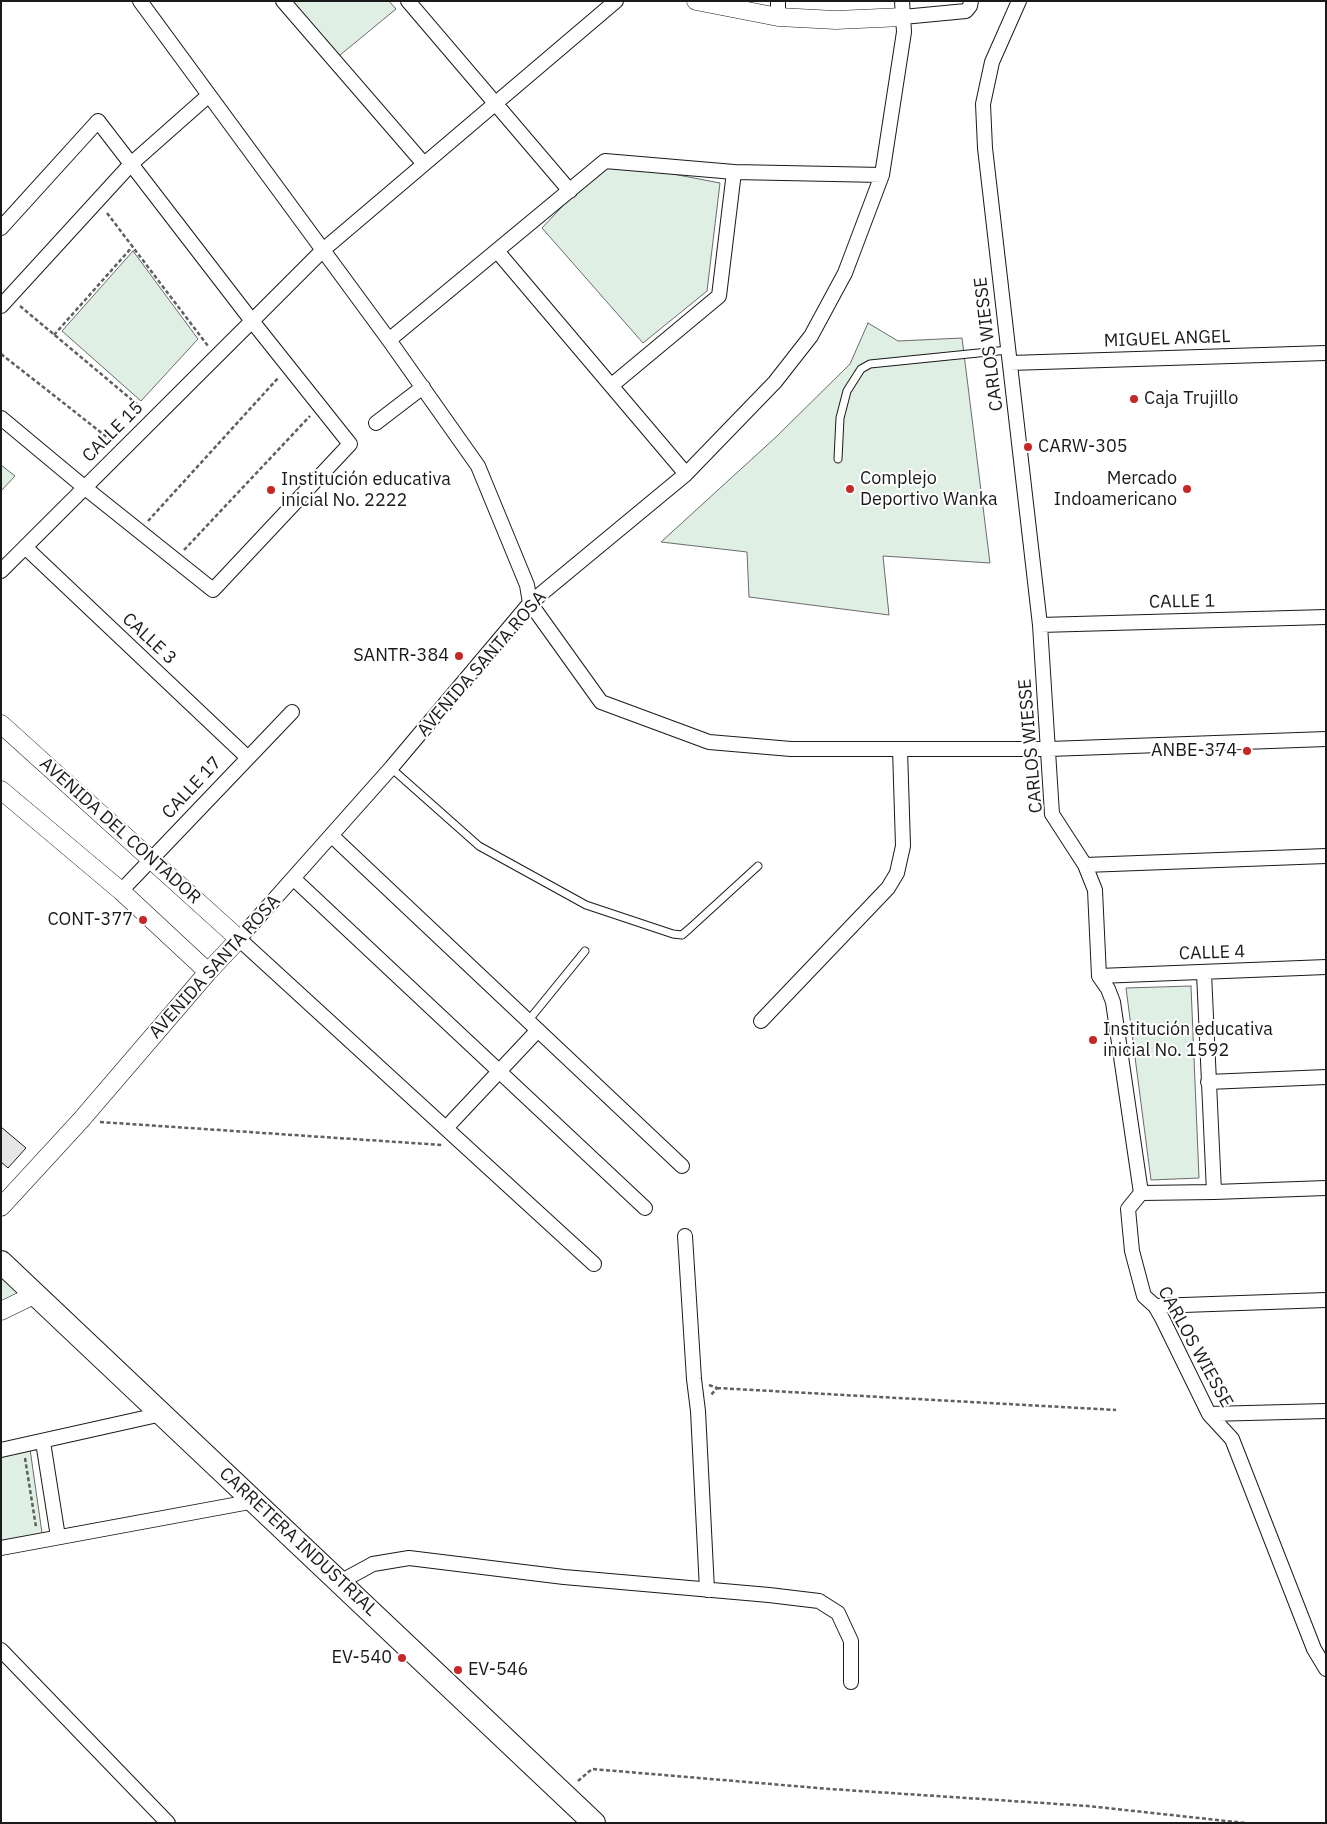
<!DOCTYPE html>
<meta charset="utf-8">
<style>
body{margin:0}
#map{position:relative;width:1327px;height:1824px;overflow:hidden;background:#fff;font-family:"IBM Plex Sans",sans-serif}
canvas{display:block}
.frame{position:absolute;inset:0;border:2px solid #1a1a1a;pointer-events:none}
</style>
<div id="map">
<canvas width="1327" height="1824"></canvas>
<div class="frame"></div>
</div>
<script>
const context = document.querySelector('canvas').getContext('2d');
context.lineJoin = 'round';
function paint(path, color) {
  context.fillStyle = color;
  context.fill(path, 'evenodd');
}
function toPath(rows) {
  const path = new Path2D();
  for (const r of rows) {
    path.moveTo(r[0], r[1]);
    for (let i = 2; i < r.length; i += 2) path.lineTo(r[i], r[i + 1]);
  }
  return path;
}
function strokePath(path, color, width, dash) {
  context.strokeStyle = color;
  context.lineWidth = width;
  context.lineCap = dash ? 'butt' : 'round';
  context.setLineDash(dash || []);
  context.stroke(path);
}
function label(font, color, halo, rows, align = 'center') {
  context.font = font + ' "IBM Plex Sans",sans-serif';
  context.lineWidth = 4;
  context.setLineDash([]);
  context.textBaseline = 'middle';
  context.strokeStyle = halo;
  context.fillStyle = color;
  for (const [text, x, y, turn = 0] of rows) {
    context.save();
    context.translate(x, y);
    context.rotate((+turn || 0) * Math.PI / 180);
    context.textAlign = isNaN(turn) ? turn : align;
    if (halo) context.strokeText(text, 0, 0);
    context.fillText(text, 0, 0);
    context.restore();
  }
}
const green = toPath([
 [283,1,389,1,396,9,334,60,283,1],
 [605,161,720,183,707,291,643,343,542,228,605,161],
 [133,251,198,339,141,401,62,331,133,251],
 [868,323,898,341,962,338,990,563,883,556,889,615,749,597,747,552,661,542,776,437,850,364,868,323],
 [1,465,15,476,1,491,1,465],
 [1191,986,1199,1178,1151,1180,1126,988,1191,986],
 [1,1262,36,1294,1,1311,1,1262],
 [30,1449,43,1540,1,1546,1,1454,30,1449]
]);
paint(green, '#e0efe3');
strokePath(green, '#6a6a6a', 1);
const building = toPath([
 [1,1127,26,1148,8,1168,1,1162,1,1127]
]);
paint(building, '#e6e6e6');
strokePath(building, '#1a1a1a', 1);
const service = toPath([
 [838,459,840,418,847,391,861,369,870,364,1008,350],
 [391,768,479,846,586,905,673,934,682,935,689,929,758,866],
 [528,1021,585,951]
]);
const minor = toPath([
 [140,1,389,340,478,466,527,585,530,603,601,702,709,742,791,749,1049,749,1326,739],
 [283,1,424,164],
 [408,1,570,191],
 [778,1,778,17],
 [1019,1,992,62,983,104,985,148,1040,625,1052,814,1085,865,1095,890,1099,976,1108,989,1113,1002,1141,1193,1128,1209,1132,1251,1144,1296,1155,1306,1162,1318,1209,1414,1232,1439,1314,1649,1326,1669],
 [903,17,966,11,970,6,971,1],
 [1,228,98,121,252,321,350,444,213,590,84,487,1,418],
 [497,251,686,474],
 [1,306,131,164,209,95],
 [252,321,323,250,616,1],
 [389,340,605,161,734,172,882,175],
 [1010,363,1326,353],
 [612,385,719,296,734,172],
 [376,423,423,387],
 [25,547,247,757],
 [1,571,252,321],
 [1040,625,1326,617],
 [332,836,682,1166],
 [1085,865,1326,856],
 [294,879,645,1208],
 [121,891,292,712],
 [1204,973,1214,1192],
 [1099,976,1326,967],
 [761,1021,888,888,897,873,903,846,900,749],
 [1208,1082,1326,1077],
 [446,1128,538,1030],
 [1141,1193,1214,1192,1326,1188],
 [685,1236,694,1379,698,1411,707,1590],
 [594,1264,239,939,391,768,530,603,686,474,775,382,811,336,845,273,882,175,904,32,902,1],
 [1155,1306,1326,1300],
 [1209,1414,1326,1411],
 [43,1442,58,1537],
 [1,1450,162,1414],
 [1,1548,255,1501],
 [340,1582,373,1564,409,1558,564,1577,769,1595,819,1601,838,1613,851,1641,851,1682],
 [1,1650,168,1823]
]);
const tertiary = toPath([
 [696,1,778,17,836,20,903,17],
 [1,724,239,939,208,972,81,1120,1,1207],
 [1,790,121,891,208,972],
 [1,1311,36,1294]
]);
const trunk = toPath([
 [1,1262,594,1823]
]);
strokePath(service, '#1a1a1a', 9);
strokePath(minor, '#1a1a1a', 16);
strokePath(tertiary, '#1a1a1a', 19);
strokePath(trunk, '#1a1a1a', 24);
strokePath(toPath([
 [107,213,208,346],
 [20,306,144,410],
 [54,335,133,246],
 [1,354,112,441],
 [148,521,279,377],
 [184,550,310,416],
 [100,1122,442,1145],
 [709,1385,717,1388,710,1396],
 [717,1388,1116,1410],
 [25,1458,36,1527],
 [578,1781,592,1769,830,1789,1088,1806,1245,1823]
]), '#5f5f5f', 2.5, [4, 2.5]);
strokePath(service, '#fff', 7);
strokePath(minor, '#fff', 14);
strokePath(tertiary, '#fff', 18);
strokePath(trunk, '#fff', 22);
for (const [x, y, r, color] of [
 [1134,399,5,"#c62828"],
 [1028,447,5,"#c62828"],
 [850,489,5,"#c62828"],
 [1187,489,5,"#c62828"],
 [271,490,5,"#c62828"],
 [459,656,5,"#c62828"],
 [1247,751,5,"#c62828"],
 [143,920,5,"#c62828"],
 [1093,1040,5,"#c62828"],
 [402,1658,5,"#c62828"],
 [458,1670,5,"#c62828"]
]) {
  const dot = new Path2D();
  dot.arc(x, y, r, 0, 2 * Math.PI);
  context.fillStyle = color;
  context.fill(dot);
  strokePath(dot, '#fff', 2);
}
label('18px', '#1a1a1a', '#fff', [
 ["MIGUEL ANGEL",1167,339,-2],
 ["CARLOS WIESSE",989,344,-97],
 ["CALLE 15",113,432,-45],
 ["CALLE 1",1182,602,-1],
 ["CALLE 3",149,639,43],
 ["AVENIDA SANTA ROSA",482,664,-49],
 ["CARLOS WIESSE",1031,746,-95],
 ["CALLE 17",192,788,-47],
 ["AVENIDA DEL CONTADOR",120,831,42],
 ["CALLE 4",1212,953,-2],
 ["AVENIDA SANTA ROSA",215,967,-48],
 ["CARLOS WIESSE",1195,1347,61],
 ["CARRETERA INDUSTRIAL",298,1542,43]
]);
label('18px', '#1a1a1a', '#fff', [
 ["Caja Trujillo",1144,399],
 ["CARW-305",1038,447],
 ["Complejo",860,479],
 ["Deportivo Wanka",860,500],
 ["Mercado",1177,479,"right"],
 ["Indoamericano",1177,500,"right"],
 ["Institución educativa",281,480],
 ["inicial No. 2222",281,501],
 ["SANTR-384",449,656,"right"],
 ["ANBE-374",1237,751,"right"],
 ["CONT-377",133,920,"right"],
 ["Institución educativa",1103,1030],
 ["inicial No. 1592",1103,1051],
 ["EV-540",392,1658,"right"],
 ["EV-546",468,1670]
], 'left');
</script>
